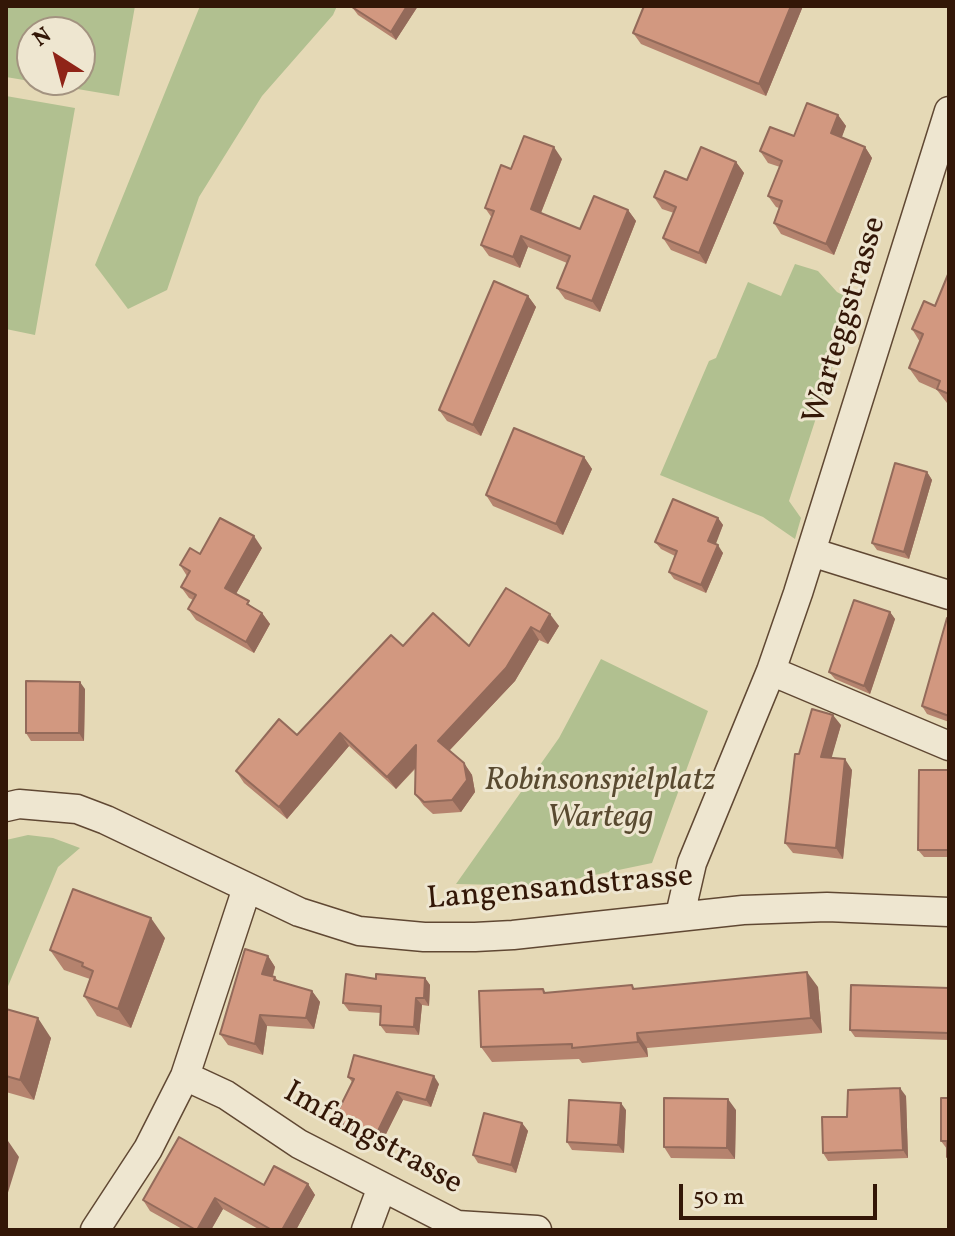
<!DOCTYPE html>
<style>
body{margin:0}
#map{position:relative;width:955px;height:1236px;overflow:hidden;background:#e5d9b6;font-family:Vollkorn,serif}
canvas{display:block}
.frame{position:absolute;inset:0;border:8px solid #331707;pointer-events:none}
.north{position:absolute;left:16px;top:16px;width:80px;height:80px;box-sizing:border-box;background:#eee6d0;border:2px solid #a39380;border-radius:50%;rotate:324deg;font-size:22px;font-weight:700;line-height:32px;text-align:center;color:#331707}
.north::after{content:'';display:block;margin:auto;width:28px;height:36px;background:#8f2418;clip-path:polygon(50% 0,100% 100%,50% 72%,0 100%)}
.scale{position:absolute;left:679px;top:1184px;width:198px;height:36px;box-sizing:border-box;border:4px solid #331707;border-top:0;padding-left:10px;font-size:24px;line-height:28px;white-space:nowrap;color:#331707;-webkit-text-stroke:6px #eee6d0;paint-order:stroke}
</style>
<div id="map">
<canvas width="955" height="1236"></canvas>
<div class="frame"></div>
<div class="north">N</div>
<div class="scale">50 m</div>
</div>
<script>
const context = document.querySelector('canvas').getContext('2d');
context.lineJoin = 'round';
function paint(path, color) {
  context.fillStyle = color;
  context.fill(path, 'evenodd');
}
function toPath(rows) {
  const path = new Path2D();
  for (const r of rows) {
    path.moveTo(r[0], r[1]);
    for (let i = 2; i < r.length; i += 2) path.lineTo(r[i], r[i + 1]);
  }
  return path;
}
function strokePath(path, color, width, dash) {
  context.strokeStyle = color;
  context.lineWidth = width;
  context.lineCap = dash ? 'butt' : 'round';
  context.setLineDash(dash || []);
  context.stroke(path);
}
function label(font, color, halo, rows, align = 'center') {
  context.font = font + ' Vollkorn,serif';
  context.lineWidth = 6;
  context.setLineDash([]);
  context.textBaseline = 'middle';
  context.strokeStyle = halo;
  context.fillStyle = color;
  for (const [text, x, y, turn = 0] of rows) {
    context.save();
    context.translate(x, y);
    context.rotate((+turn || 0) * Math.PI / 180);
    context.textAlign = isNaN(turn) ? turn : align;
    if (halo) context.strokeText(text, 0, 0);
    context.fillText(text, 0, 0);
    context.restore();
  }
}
paint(toPath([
 [6,6,135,6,119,96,6,77],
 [32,32,80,32,80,80,32,80],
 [200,6,337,6,333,15,262,96,199,197,167,290,128,309,95,265],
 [6,96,75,108,35,335,6,329],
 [795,264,818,271,837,292,854,301,789,501,801,518,795,539,763,517,660,475,709,361,716,358,748,282,781,296],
 [601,659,708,711,652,863,542,886,456,884,559,738],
 [28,835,53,838,80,848,58,867,6,991,6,840]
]), '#b1c090');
const minor = toPath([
 [811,552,949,595],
 [771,671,949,746],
 [6,807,19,804,77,809,106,820,299,912,359,931,424,937,475,937,513,935,743,910,827,907,949,912],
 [680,915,692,863,771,671,798,593,949,111],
 [185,1076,226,1095,299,1144,457,1225,537,1230],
 [95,1230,148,1149,185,1076,247,888],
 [366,1230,382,1187]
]);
strokePath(minor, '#604833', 31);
strokePath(minor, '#eee6d0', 28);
paint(toPath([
 [418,6,396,40,358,15,352,7],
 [644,6,803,6,766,96,641,44,633,33],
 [838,115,846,126,841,138,865,147,872,158,834,255,781,234,774,223,779,208,776,207,768,196,780,167,768,163,760,151],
 [562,159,541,213,580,229,628,210,636,221,600,312,565,299,557,288,567,263,528,247,520,268,489,256,481,245,492,218,485,208,511,169],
 [736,162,744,173,706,264,671,250,663,238,674,213,662,209,654,197,687,180],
 [949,272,949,404,947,403,937,390,919,382,909,368,920,342,912,329,935,306],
 [528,296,536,307,481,436,447,421,439,410],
 [584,457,592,469,563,535,493,506,486,495],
 [927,472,932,480,909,559,877,550,872,543],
 [718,518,723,525,715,544,723,553,706,593,674,579,669,572,675,556,661,549,655,542],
 [262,548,236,594,254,608,262,613,270,624,254,653,196,620,188,609,193,600,189,598,181,587,187,576,180,565,200,554],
 [506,588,559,626,548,644,539,640,515,681,449,751,464,763,472,775,475,792,461,812,433,814,424,806,415,794,416,768,396,789,349,746,287,819,244,783,236,771,297,735,403,646,469,646],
 [890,612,895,619,870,694,835,679,829,672],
 [949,619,949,722,927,714,922,706],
 [85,689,84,741,31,741,26,733],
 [841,725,831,758,852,770,843,859,793,853,785,843,799,754],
 [949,770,949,857,924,857,918,850],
 [165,938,131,1028,97,1016,84,996,90,979,64,970,50,950],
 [268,956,275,967,273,976,275,977,278,981,312,991,320,1002,314,1029,267,1026,263,1055,228,1045,220,1034],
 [425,978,430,985,429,1006,422,1005,419,1035,386,1033,380,1025,381,1013,349,1011,343,1003,376,979],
 [632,985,635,989,818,987,822,1033,647,1048,648,1057,582,1063,579,1059,492,1062,481,1047,543,989,546,993],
 [949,988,949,1040,855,1037,850,1030],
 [6,1009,51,1038,34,1100,6,1092],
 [348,1077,439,1084,431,1107,403,1100,380,1146,339,1126,334,1119,352,1082],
 [906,1096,908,1158,828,1161,823,1153,847,1117],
 [949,1098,949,1160,947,1157,947,1149,941,1141],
 [626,1110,624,1153,572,1150,567,1142],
 [736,1110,735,1159,671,1158,664,1147],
 [522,1123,528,1131,516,1173,478,1163,473,1155],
 [308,1184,315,1195,296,1230,260,1230,223,1209,211,1230,184,1230,150,1211,143,1200,264,1185]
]), '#b5836e');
paint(toPath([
 [407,6,418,6,396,40,391,32],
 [791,6,803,6,766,96,759,84],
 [838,115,846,126,839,145,831,133],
 [554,147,562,159,538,220,531,209],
 [865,147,872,158,834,255,826,244],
 [736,162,744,173,706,264,699,253],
 [628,210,636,221,600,312,592,301],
 [521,236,528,247,520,268,513,257],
 [528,296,536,307,481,436,473,425],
 [584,457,592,469,563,535,556,524],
 [927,472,932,480,909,559,904,552],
 [718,518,723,525,714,549,708,541],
 [254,536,262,548,233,599,225,588],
 [718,545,723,553,706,593,701,585],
 [890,612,895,619,870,694,864,686],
 [262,613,270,624,254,653,246,642],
 [550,614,559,626,548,644,540,632],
 [531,627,539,640,515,681,446,754,438,741],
 [80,682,85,689,84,741,79,733],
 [833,715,841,725,829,767,821,757],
 [340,733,349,746,287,819,279,807],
 [416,745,425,757,396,789,387,777],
 [845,759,852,770,843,859,836,848],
 [464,763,472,775,475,792,461,812,452,800],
 [151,918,165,938,131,1028,118,1009],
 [268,956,275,967,270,985,262,974],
 [807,972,818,987,822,1033,811,1018],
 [425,978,430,985,429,1006,424,998],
 [312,991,320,1002,314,1029,306,1018],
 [416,998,422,1005,419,1035,414,1027],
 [260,1015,267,1026,263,1055,255,1044],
 [38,1018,51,1038,34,1100,20,1080],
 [637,1033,647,1048,648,1057,638,1042],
 [434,1076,439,1084,431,1107,426,1100],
 [900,1088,906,1096,908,1158,903,1150],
 [397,1092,403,1100,380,1146,374,1139],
 [728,1099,736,1110,735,1159,727,1148],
 [621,1103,626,1110,624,1153,618,1145],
 [522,1123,528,1131,516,1173,511,1165],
 [6,1138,19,1157,6,1199],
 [308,1184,315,1195,296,1230,282,1230],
 [215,1198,223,1209,211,1230,197,1230]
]), '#936a5a');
const building = toPath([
 [353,6,407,6,391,32,352,7,353,6],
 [644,6,791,6,759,84,633,33,644,6],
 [807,103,838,115,831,133,865,147,826,244,774,223,782,201,768,196,782,161,760,151,770,127,794,136,807,103],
 [524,136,554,147,531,209,580,229,594,196,628,210,592,301,557,288,570,256,521,236,513,257,481,245,494,211,485,208,501,165,511,169,524,136],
 [701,147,736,162,699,253,663,238,676,207,654,197,665,171,687,180,701,147],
 [949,272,949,394,937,389,940,381,909,368,923,334,912,329,924,301,935,306,949,272],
 [494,281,528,296,473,425,439,410,494,281],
 [514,428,584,457,556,524,486,495,514,428],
 [895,463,927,472,904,552,872,543,895,463],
 [673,499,718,518,708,541,718,545,701,585,669,572,677,551,655,542,673,499],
 [220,518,254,536,225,588,249,601,247,604,262,613,246,642,188,609,196,595,181,587,190,571,180,565,190,548,200,554,220,518],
 [506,588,550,614,540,632,531,627,506,668,438,741,464,763,467,780,452,800,424,802,415,794,416,745,387,777,340,733,279,807,236,771,279,719,297,735,391,635,403,646,433,613,469,646,506,588],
 [854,600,890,612,864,686,829,672,854,600],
 [947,618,949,619,949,716,922,706,947,618],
 [26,681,80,682,79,733,26,733,26,681],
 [812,709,833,715,821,757,845,759,836,848,785,843,795,754,799,754,812,709],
 [919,770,949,770,949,850,918,850,919,770],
 [73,889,151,918,118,1009,84,996,93,971,82,966,83,963,50,950,73,889],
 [245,949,268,956,262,974,275,977,274,980,312,991,306,1018,260,1015,255,1044,220,1034,245,949],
 [807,972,811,1018,637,1033,638,1042,572,1048,572,1044,481,1047,479,991,543,989,544,993,632,985,633,989,807,972],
 [346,974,376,979,376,974,425,978,424,998,416,998,414,1027,380,1025,381,1006,343,1003,346,974],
 [851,985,949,988,949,1033,850,1030,851,985],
 [6,1009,38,1018,20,1080,6,1076,6,1009],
 [354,1055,434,1076,426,1100,397,1092,374,1139,334,1119,354,1079,348,1077,354,1055],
 [900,1088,903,1150,823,1153,822,1117,847,1117,848,1090,900,1088],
 [664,1098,728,1099,727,1148,664,1147,664,1098],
 [941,1098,949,1098,949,1157,947,1157,947,1141,941,1141,941,1098],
 [569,1100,621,1103,618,1145,567,1142,569,1100],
 [484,1113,522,1123,511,1165,473,1155,484,1113],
 [179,1137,264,1185,274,1166,308,1184,282,1230,272,1230,215,1198,197,1230,196,1230,143,1200,179,1137]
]);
paint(building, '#d29880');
strokePath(building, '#936a5a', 2);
label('32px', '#331707', '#eee6d0', [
 ["Warteggstrasse",847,321,-73],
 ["Langensandstrasse",560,890,-5],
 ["Imfangstrasse",372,1140,29]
]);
label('italic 32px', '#594a30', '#eee6d0', [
 ["Robinsonspielplatz",600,783],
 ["Wartegg",600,820]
]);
</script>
